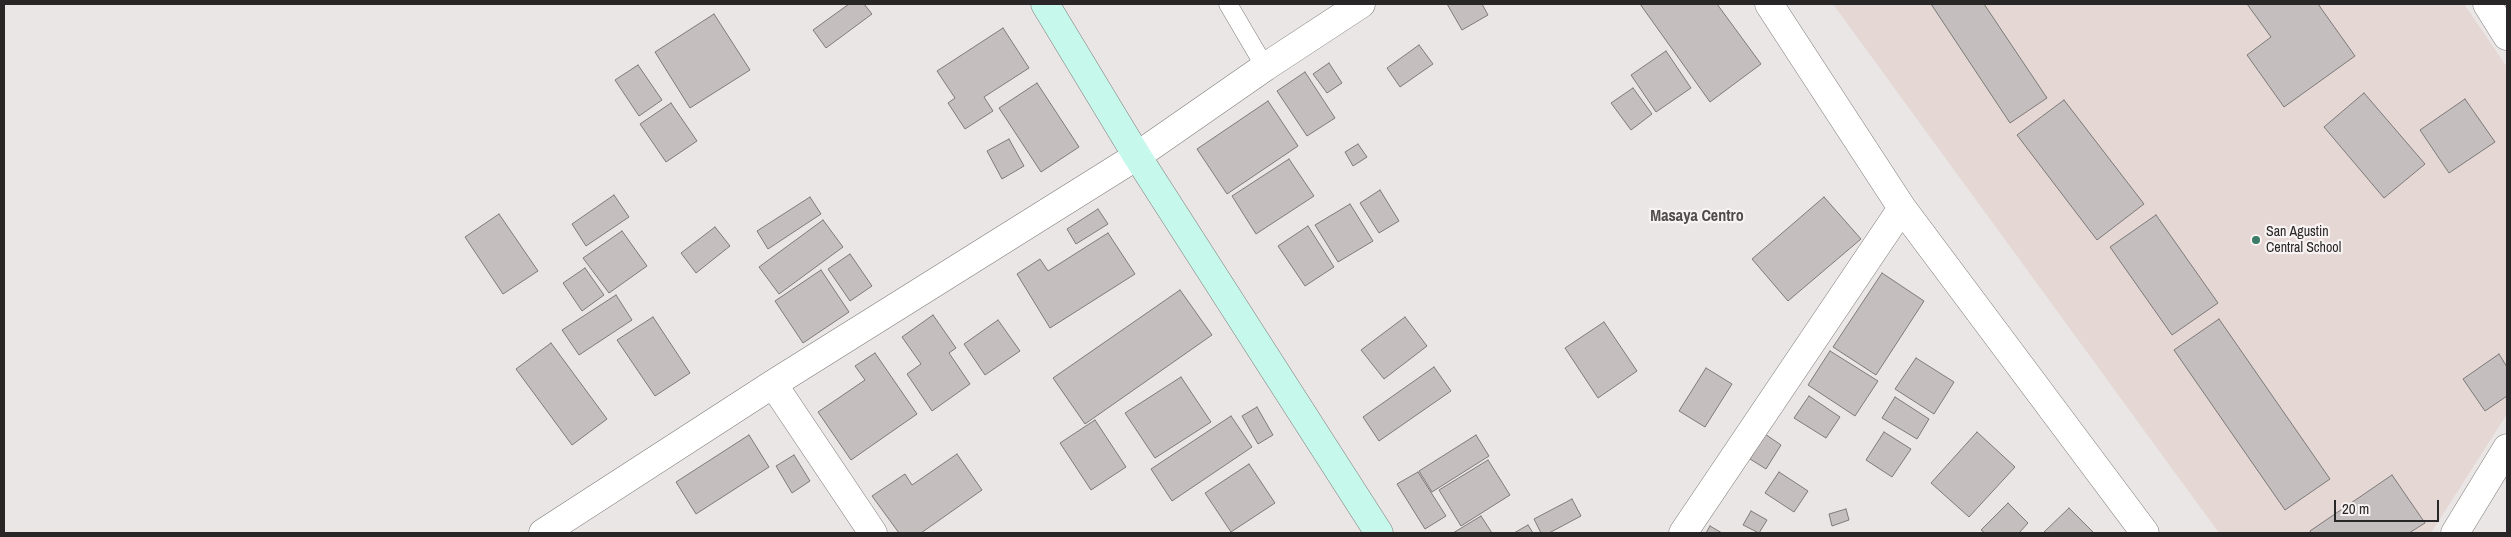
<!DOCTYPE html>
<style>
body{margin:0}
#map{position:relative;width:2511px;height:537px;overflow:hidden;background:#eae6e5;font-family:"Archivo Narrow",sans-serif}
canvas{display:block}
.frame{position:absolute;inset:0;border:5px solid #282626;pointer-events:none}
.scale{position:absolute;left:2334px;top:500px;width:105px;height:22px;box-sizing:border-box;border:2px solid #282626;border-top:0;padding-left:6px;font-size:15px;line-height:18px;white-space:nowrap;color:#282626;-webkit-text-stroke:4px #f8f3f2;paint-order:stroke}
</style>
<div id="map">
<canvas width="2511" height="537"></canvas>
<div class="frame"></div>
<div class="scale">20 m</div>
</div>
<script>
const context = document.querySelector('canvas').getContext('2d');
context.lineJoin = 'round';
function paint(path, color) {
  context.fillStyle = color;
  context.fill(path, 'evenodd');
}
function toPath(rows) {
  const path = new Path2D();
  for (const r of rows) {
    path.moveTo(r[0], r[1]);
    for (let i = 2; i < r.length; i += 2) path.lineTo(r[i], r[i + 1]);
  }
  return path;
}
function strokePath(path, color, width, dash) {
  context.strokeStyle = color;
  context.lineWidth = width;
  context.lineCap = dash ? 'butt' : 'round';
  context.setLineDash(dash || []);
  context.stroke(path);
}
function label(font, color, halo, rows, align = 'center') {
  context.font = font + ' "Archivo Narrow",sans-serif';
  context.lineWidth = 4.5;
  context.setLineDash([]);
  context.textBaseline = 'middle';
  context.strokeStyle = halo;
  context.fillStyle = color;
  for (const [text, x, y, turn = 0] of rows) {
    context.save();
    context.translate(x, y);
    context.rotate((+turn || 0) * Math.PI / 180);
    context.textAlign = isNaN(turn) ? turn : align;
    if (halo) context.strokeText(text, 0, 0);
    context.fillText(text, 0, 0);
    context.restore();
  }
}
paint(toPath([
 [1833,4,2464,4,2507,67,2507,414,2431,533,2219,533]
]), '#e4d7d4');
const building = toPath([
 [849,4,864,4,872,14,826,48,813,30,849,4],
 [1447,4,1482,4,1488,15,1462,30,1447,4],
 [1640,4,1717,4,1761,64,1710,102,1640,4],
 [1931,4,1984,4,2047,98,2010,123,1931,4],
 [2247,4,2318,4,2355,56,2284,107,2247,55,2271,37,2247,4],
 [714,14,750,70,690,108,655,52,714,14],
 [1003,28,1029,68,984,97,993,111,965,129,948,103,955,98,937,71,1003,28],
 [1419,45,1433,64,1400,87,1387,68,1419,45],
 [1666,51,1691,88,1656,112,1631,75,1666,51],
 [1329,63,1342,83,1327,93,1313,74,1329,63],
 [638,65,662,100,639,116,615,80,638,65],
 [1305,72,1335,118,1307,136,1277,91,1305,72],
 [1037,83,1079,147,1041,172,999,108,1037,83],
 [1633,88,1652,114,1631,130,1611,103,1633,88],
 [2364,93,2425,164,2384,198,2324,127,2364,93],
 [2465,99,2495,142,2449,173,2420,130,2465,99],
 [2064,100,2144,204,2097,240,2017,135,2064,100],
 [1268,101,1298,146,1227,194,1197,149,1268,101],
 [671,103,697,141,666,162,640,124,671,103],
 [1009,139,1024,166,1002,179,987,151,1009,139],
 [1358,144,1367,157,1353,166,1345,152,1358,144],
 [1289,159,1314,196,1256,234,1232,196,1289,159],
 [1380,190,1399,221,1379,233,1360,203,1380,190],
 [614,195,629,217,586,246,572,224,614,195],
 [810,197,821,214,768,249,757,231,810,197],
 [1824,197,1861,239,1788,301,1752,259,1824,197],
 [1350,204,1373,241,1338,262,1315,225,1350,204],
 [1098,209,1108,224,1076,244,1067,229,1098,209],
 [499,214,538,271,503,294,465,237,499,214],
 [2156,215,2218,303,2172,335,2110,247,2156,215],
 [823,220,843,247,779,294,759,267,823,220],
 [1308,226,1334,267,1305,286,1278,246,1308,226],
 [715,227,730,246,696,273,681,253,715,227],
 [622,231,647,266,609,293,583,258,622,231],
 [1108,233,1135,274,1050,328,1017,274,1040,259,1048,271,1108,233],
 [850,254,872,286,850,301,828,269,850,254],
 [585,268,604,295,582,311,563,283,585,268],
 [821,270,849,312,803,343,775,301,821,270],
 [1882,273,1924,301,1876,375,1833,347,1882,273],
 [1180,290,1212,335,1085,424,1053,378,1180,290],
 [616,295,632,320,579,355,562,330,616,295],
 [933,315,956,348,949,353,970,384,932,411,907,374,921,364,902,337,933,315],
 [653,317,690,373,655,396,617,340,653,317],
 [1405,317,1427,346,1384,379,1361,350,1405,317],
 [2219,319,2330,479,2285,510,2174,350,2219,319],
 [998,320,1020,351,985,375,964,344,998,320],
 [1604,322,1637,371,1598,398,1565,348,1604,322],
 [551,343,607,419,572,445,516,369,551,343],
 [1830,351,1878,381,1855,416,1808,385,1830,351],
 [875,353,917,414,851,460,818,412,865,380,855,366,875,353],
 [2499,354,2507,367,2507,396,2485,411,2463,379,2499,354],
 [1916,358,1954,382,1934,414,1895,389,1916,358],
 [1434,367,1451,391,1379,441,1363,417,1434,367],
 [1706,368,1732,384,1705,427,1679,411,1706,368],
 [1181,377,1211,422,1155,458,1125,413,1181,377],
 [1809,396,1840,417,1826,438,1794,418,1809,396],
 [1895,397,1929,419,1917,439,1882,418,1895,397],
 [1257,407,1273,435,1258,444,1242,416,1257,407],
 [1231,416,1252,447,1172,501,1151,469,1231,416],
 [1095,420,1126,467,1091,490,1060,443,1095,420],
 [1884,432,1911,449,1892,477,1866,460,1884,432],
 [1977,432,2015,467,1969,517,1931,483,1977,432],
 [1765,434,1781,445,1766,469,1750,459,1765,434],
 [749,435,769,467,696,514,676,482,749,435],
 [1476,435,1489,456,1432,492,1419,471,1476,435],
 [957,454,982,490,921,533,899,533,872,496,905,474,912,485,957,454],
 [794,455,810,481,792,493,776,466,794,455],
 [1488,460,1510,495,1461,526,1439,490,1488,460],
 [1249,464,1275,503,1231,532,1205,493,1249,464],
 [1418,472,1446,516,1425,529,1397,484,1418,472],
 [1779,472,1808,491,1794,512,1765,493,1779,472],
 [2392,475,2425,523,2409,533,2311,533,2310,531,2392,475],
 [1572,499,1581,516,1549,533,1541,533,1534,519,1572,499],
 [2008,503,2028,523,2019,533,1985,533,1981,530,2008,503],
 [2069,508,2094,533,2043,533,2069,508],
 [1846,509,1849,520,1832,526,1829,514,1846,509],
 [1751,511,1767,520,1759,533,1743,525,1751,511],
 [1481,516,1492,533,1453,533,1481,516],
 [1528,525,1533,533,1514,533,1528,525],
 [1710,526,1722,533,1706,533,1710,526]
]);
paint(building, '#c4bfbe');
strokePath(building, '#7e7a79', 1);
const lane = toPath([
 [1228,4,1265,67]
]);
const street = toPath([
 [1769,4,1902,208,2145,533],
 [2487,4,2507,36],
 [773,384,873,533],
 [543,533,773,384,1137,156,1265,67,1361,4],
 [1683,533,1902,208],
 [2455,533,2507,448]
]);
const secondary = toPath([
 [1045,4,1137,156,1379,533]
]);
strokePath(lane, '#7e7b7a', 19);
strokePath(street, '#7e7b7a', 29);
strokePath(secondary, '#7e7b7a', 29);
strokePath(lane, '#fff', 18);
strokePath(street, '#fff', 28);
strokePath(secondary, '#c6f8eb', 28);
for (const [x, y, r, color] of [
 [2256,240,5,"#3c7a67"]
]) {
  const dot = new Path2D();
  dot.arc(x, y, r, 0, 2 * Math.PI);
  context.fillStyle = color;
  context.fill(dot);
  strokePath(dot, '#f8f3f2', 2);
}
label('14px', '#282626', '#f8f3f2', [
 ["San Agustin",2266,232],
 ["Central School",2266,248]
], 'left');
label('bold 16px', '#4f4c4b', '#f8f3f2', [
 ["Masaya Centro",1697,217]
]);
</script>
